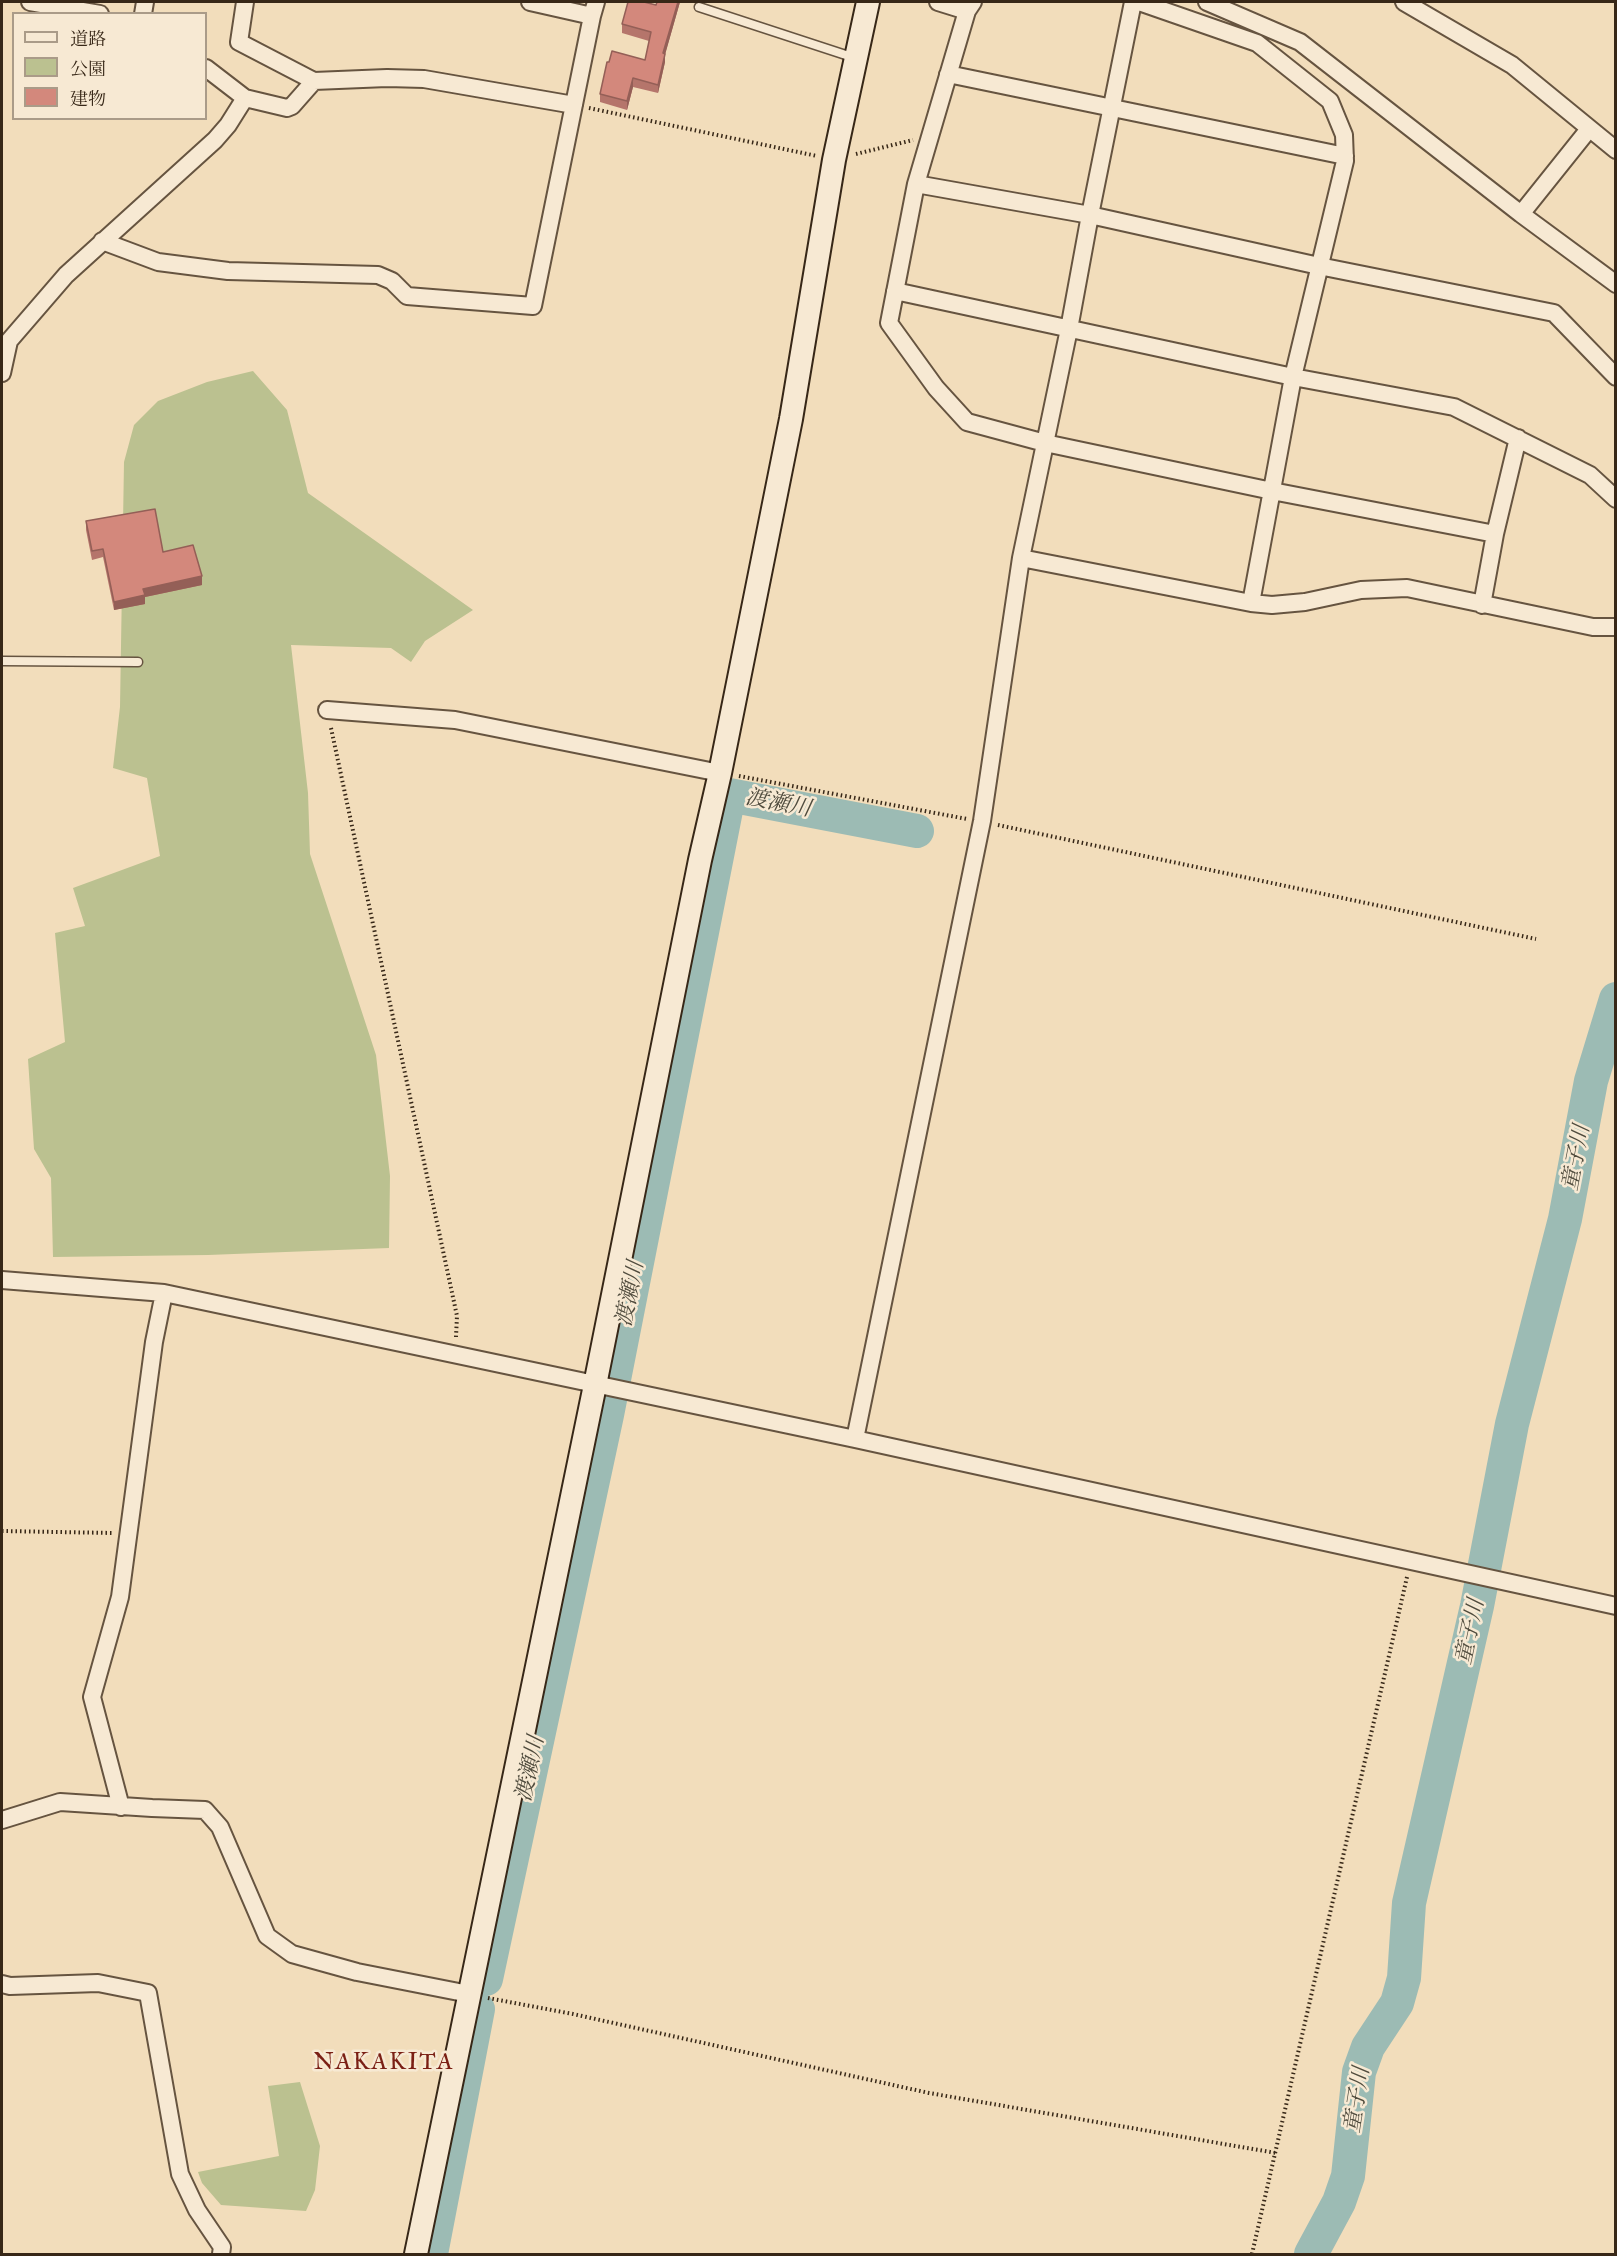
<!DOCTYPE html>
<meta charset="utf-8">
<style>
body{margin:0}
#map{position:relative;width:1617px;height:2256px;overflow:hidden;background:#f2ddbb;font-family:"IM FELL Great Primer","Noto Serif JP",serif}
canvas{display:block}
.frame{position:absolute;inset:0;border:3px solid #372717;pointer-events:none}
.legend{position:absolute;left:12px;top:12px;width:195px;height:108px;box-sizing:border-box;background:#f7e9d3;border:2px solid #aa9b88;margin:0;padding:8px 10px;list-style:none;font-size:18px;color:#372717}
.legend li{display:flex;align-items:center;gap:12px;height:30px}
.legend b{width:30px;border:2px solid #aa9b88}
</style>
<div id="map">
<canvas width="1617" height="2256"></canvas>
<div class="frame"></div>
<ul class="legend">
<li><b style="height:8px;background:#f7e9d3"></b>道路</li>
<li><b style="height:16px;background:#bbc190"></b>公園</li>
<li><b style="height:16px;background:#d3887c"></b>建物</li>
</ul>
</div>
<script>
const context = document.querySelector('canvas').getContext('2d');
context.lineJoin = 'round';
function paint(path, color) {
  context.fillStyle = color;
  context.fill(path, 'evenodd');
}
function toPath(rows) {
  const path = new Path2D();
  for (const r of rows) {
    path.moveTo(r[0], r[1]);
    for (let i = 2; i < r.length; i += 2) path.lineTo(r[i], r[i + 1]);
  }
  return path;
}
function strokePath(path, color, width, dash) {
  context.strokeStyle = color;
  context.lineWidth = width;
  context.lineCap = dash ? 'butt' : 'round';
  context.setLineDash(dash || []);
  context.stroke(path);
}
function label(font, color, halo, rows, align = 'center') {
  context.font = font + ' "IM FELL Great Primer","Noto Serif JP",serif';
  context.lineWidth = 5;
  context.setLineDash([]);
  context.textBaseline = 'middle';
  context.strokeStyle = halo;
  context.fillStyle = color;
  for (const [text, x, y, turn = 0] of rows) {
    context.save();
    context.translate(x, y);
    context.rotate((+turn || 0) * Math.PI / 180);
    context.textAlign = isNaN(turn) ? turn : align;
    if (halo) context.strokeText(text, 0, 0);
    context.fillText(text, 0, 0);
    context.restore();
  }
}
paint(toPath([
 [253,371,287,410,308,493,473,610,425,641,411,662,391,648,291,645,308,793,310,854,376,1055,390,1176,389,1248,208,1255,53,1257,51,1178,34,1149,28,1059,65,1042,55,933,85,926,73,888,160,856,147,778,113,768,120,707,124,462,134,425,158,401,207,382],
 [300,2082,320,2146,315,2190,306,2211,221,2205,202,2183,198,2172,279,2156,268,2086]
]), '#bbc190');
strokePath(toPath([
 [486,1979,607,1415,729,795,917,831],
 [431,2254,478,2009],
 [1311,2254,1339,2202,1348,2176,1359,2072,1368,2047,1397,2003,1404,1978,1409,1903,1477,1606,1512,1424,1565,1219,1591,1081,1616,999]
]), '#9cbbb4', 34);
const lane = toPath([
 [699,7,855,58],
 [2,661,138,662]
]);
const street = toPath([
 [30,2,100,14],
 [245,2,239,42,314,81],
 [530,2,592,16],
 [938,2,967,11],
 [973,2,967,11,916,184,889,323,936,388,967,422,1045,443,1272,491,1495,534],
 [1139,2,1257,43,1330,101,1344,135,1345,161,1293,377,1251,603],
 [1207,2,1300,42,1521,214,1616,284],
 [1404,2,1512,65,1616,150],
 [143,14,145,2],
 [206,68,245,98,287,108,292,106,314,81,387,78,424,79,574,105],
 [948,74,1345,156],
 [916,184,1090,215,1319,266,1554,313,1616,377],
 [1521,214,1589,129],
 [102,241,158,262,228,271,378,275,392,281,407,296,533,306,592,16,596,2],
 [895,291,1293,377,1454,407,1590,475,1616,499],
 [2,373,9,341,66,275,215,140,228,125,245,98],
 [1021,558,1251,603,1272,605,1305,602,1361,590,1407,588,1593,627,1616,627],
 [1482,605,1495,534,1518,438],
 [327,710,455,720,720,773],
 [2,1280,164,1293,855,1439,1616,1606],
 [855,1439,982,821,1021,558,1069,329,1090,215,1133,2],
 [121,1807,92,1697,120,1597,154,1342,164,1293],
 [2,1820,60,1802,152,1808,205,1810,220,1827,267,1936,292,1954,357,1972,469,1994],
 [2,1984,10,1986,98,1983,148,1993,180,2174,197,2210,222,2247,221,2254]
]);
const secondary = toPath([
 [416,2254,595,1385,700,860,720,773,791,419,834,160,868,2]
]);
strokePath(lane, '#665440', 11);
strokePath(street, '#665440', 20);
strokePath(secondary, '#372717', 26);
strokePath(toPath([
 [589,108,817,156],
 [856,154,913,140],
 [331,728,457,1316,456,1337],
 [739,776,967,819],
 [998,825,1536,939],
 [2,1531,113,1533],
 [488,1998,573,2014,929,2093,1276,2153],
 [1252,2254,1407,1577]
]), '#372717', 4, [1.5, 3]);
strokePath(lane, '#f7e9d3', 8);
strokePath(street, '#f7e9d3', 16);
strokePath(secondary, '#f7e9d3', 22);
paint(toPath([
 [657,2,680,2,665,54,665,62,658,93,633,87,627,110,600,102,600,94,609,62,645,60,649,41,622,33,622,24,656,5],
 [86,521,163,552,202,585,145,597,145,604,114,610,103,557,92,560,86,530]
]), '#b5756b');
paint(toPath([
 [678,2,680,2,663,62,663,53],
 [665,54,665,62,658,93,658,85],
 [633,78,633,87,627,110,627,101],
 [202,576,202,585,145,597,145,604,114,610,114,602,143,589]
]), '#945f57');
const building = toPath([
 [628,2,644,2,656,5,657,2,678,2,663,53,665,54,658,85,633,78,627,101,600,94,607,62,609,62,612,51,645,60,651,32,622,24,628,2],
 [155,509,163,552,193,545,202,576,143,589,145,595,114,602,103,549,92,551,86,521,155,509]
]);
paint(building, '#d3887c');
strokePath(building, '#945f57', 1.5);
label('italic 22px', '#504c3e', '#f7e9d3', [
 ["渡瀬川",778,804,11],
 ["童子川",1577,1158,-79],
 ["渡瀬川",631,1294,-79],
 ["童子川",1471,1632,-78],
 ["渡瀬川",531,1769,-78],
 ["童子川",1358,2100,-81]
]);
context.letterSpacing = '1.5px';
label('24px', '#7a1f14', '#f7e9d3', [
 ["NAKAKITA",384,2063]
]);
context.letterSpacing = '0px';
</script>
